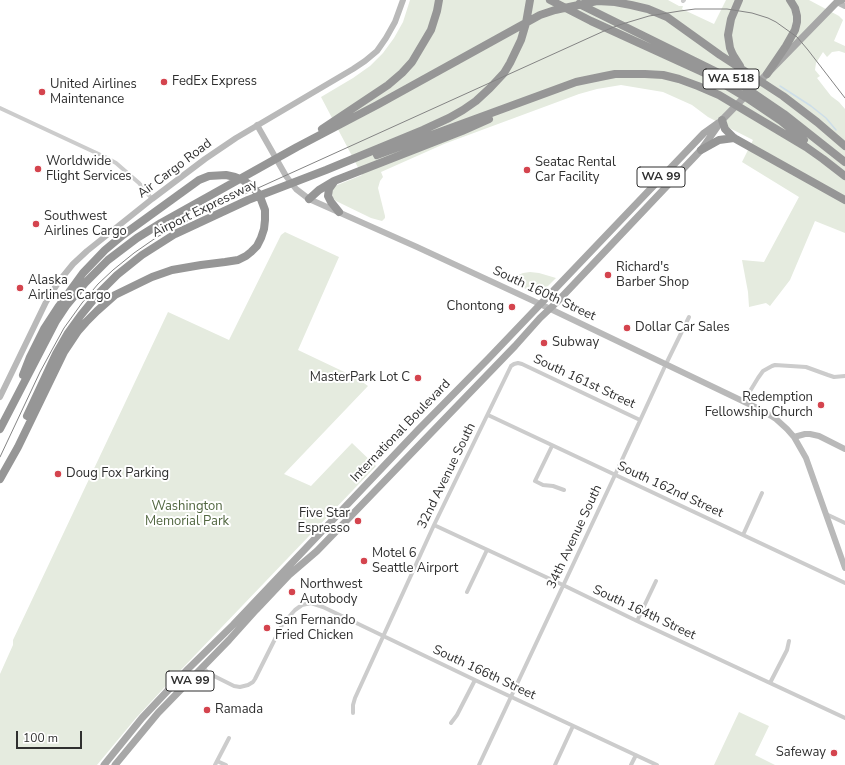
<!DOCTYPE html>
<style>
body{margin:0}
#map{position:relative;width:845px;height:765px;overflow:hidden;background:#fff;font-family:"Nunito Sans",sans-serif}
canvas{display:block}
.scale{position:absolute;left:16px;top:731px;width:66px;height:18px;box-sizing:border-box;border:2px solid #2f2f2f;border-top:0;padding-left:5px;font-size:12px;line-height:14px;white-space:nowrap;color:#2f2f2f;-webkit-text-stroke:3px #fff;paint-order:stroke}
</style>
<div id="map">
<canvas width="845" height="765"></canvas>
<div class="scale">100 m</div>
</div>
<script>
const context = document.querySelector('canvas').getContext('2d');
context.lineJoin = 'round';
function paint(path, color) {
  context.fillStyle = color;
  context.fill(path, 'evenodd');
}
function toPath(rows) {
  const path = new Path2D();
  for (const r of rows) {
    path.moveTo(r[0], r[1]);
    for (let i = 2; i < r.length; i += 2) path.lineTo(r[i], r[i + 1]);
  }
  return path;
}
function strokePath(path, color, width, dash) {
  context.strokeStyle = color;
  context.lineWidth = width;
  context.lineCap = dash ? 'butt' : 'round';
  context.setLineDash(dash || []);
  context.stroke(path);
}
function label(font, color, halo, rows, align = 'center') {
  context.font = font + ' "Nunito Sans",sans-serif';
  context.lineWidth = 4;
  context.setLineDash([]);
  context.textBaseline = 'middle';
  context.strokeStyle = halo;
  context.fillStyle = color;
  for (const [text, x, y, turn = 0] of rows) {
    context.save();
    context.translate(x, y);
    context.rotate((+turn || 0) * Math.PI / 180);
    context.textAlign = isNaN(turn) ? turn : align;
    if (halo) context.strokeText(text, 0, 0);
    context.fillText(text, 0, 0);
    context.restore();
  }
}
paint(toPath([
 [410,0,668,0,679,6,683,6,682,9,714,24,726,0,809,0,839,16,843,20,834,41,845,46,845,53,839,51,832,52,827,57,823,52,816,63,815,70,820,76,817,78,831,96,839,102,845,109,845,233,815,221,790,280,770,306,766,303,749,307,748,292,742,260,764,262,799,197,742,162,753,140,708,117,692,105,663,92,621,85,597,89,579,94,444,144,381,172,383,177,380,181,378,188,385,216,385,218,382,221,371,218,336,201,333,198,332,193,332,189,335,186,362,175,321,97,353,78,370,66,383,53,394,38,403,22],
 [285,232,339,257,298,350,357,378,368,386,284,474,311,486,352,443,376,466,176,675,136,718,97,765,0,765,0,674,13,645,13,640,168,312,229,340,281,235],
 [523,273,530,272,539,273,556,278,548,286,537,291,533,292,510,282,516,276],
 [739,712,769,726,755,755,775,765,714,765]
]), '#e5ebdf');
strokePath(toPath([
 [780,86,811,106,826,118,836,130]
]), '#cddee9', 1.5);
strokePath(toPath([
 [683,1,684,0],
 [0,108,105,157,116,163,139,183,152,199],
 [744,401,758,378,763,371,772,366,775,365,806,367,828,375,834,377,845,376],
 [488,415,845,583],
 [552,446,535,481,543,485,553,486,564,490],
 [826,514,845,523],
 [434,525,563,585,637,621,845,718],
 [743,535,762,493],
 [467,592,487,550],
 [637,621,656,581],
 [203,667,208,673,234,686,240,687,248,685,253,682,255,679,282,625,287,619,295,610,302,605,311,603,323,607,475,680,657,765],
 [770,683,787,650,789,641],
 [353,713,353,705,355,698,434,525,511,366,514,364,518,363,522,364,640,420],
 [451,723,457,715,475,680],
 [217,761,226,765],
 [215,765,229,738],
 [479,765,615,475,666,364,689,317],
 [555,765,573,726],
 [631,765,636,755]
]), '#ccc', 4);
strokePath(toPath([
 [837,2,845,6],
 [257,125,286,176,296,189,309,199,417,247,540,304,753,406,765,412,776,419,787,429,794,437,806,458,845,568],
 [0,397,46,302,52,292,60,280,73,264,87,251,152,199,205,159,236,138,353,69,365,61,377,51,386,38,395,22,403,0],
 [794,437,805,434,810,434,819,436,845,449]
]), '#b9b9b9', 6);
strokePath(toPath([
 [104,765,142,718,188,669,233,625,418,430,489,358,704,133,718,123],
 [115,765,158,713,229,640,256,610,289,575,317,551,347,520,515,346,540,318,557,302,701,150,722,120,837,2,842,0]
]), '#a7a7a7', 7);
strokePath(toPath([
 [550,0,591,21,707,74,747,98,781,121,804,140],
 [739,0,731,19,728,35,730,48,733,55,740,66],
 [579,4,725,76,743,86,784,114,845,162],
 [767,74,786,46,795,30,797,22,797,16,795,8,790,0],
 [722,120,725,129,734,138,845,200],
 [322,129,388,85,402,73,412,62,431,30,437,11,439,0],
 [701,150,719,140,734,138],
 [377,155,576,82,605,76,615,74,645,74,663,75,679,79,698,86,719,95,806,147,823,159,845,176],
 [334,182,329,189,328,196,331,202,339,212],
 [309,199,319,190,334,181,462,131,489,119],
 [27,416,56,354,68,333,81,315,99,293,117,275,142,255,175,234,248,200,326,170,423,130,449,118,463,110,476,101,490,88,504,73,510,63,521,40,526,23,530,0],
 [0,429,56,321,66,306,85,283,108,260,137,238,161,223,297,147,377,105,540,15,555,10,597,1,615,2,631,5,648,9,667,17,720,55,783,96,817,122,845,146],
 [0,479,18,447,64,352,78,331,86,322,97,311,115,295,152,277,172,270,201,265,225,262,238,260,246,256,251,252,257,246,261,238,264,229,265,220,265,210,259,194,251,186,243,180,235,177,226,175,209,176,199,180,123,235,105,250,83,273,59,306,44,329,30,357,23,375]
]), '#969696', 8);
strokePath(toPath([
 [0,457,40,372,53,348,64,328,82,303,98,284,113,270,134,253,157,237,181,224,214,208,604,31,619,25,649,16,680,11,695,9,727,9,752,13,768,18,776,22,797,37,808,50,845,98]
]), '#848484', 1);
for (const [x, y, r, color] of [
 [164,82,4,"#d4444e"],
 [42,92,4,"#d4444e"],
 [38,169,4,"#d4444e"],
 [527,170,4,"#d4444e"],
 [36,224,4,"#d4444e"],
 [608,275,4,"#d4444e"],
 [20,288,4,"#d4444e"],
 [512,307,4,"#d4444e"],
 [627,328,4,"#d4444e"],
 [544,343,4,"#d4444e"],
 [418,378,4,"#d4444e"],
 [821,405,4,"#d4444e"],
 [58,474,4,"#d4444e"],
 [358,521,4,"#d4444e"],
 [364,561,4,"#d4444e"],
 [292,592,4,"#d4444e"],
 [267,628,4,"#d4444e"],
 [207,710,4,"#d4444e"],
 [834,753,4,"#d4444e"]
]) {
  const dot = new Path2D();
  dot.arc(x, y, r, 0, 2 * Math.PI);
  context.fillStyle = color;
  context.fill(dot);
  strokePath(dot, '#fff', 1.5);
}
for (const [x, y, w] of [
 [731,79,56],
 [661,177,48],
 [190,681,48]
]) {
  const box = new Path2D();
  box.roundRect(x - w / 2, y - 10, w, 20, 3);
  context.fillStyle = '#fff';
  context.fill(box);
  strokePath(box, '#2f2f2f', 1);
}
label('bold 12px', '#2f2f2f', null, [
 ["WA 518",731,79],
 ["WA 99",661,177],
 ["WA 99",190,681]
]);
label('13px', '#2f2f2f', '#fff', [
 ["FedEx Express",172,82],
 ["United Airlines",50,85],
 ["Maintenance",50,100],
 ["Worldwide",46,162],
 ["Flight Services",46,177],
 ["Seatac Rental",535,163],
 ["Car Facility",535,178],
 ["Southwest",44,217],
 ["Airlines Cargo",44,232],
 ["Richard's",616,268],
 ["Barber Shop",616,283],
 ["Alaska",28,281],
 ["Airlines Cargo",28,296],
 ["Chontong",504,307,"right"],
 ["Dollar Car Sales",635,328],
 ["Subway",552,343],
 ["MasterPark Lot C",410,378,"right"],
 ["Redemption",813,398,"right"],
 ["Fellowship Church",813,413,"right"],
 ["Doug Fox Parking",66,474],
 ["Five Star",350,514,"right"],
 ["Espresso",350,529,"right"],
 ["Motel 6",372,554],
 ["Seattle Airport",372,569],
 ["Northwest",300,585],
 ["Autobody",300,600],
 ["San Fernando",275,621],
 ["Fried Chicken",275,636],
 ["Ramada",215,710],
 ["Safeway",826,753,"right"]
], 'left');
label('13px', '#2f2f2f', '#fff', [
 ["Air Cargo Road",175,169,-37],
 ["Airport Expressway",205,209,-26],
 ["South 160th Street",544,294,25],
 ["South 161st Street",584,382,25],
 ["International Boulevard",401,431,-46],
 ["32nd Avenue South",447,476,-64],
 ["South 162nd Street",670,490,25],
 ["34th Avenue South",575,537,-65],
 ["South 164th Street",644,613,25],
 ["South 166th Street",484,673,25]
]);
label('13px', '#526741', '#fff', [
 ["Washington",187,507],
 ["Memorial Park",187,522]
]);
</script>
